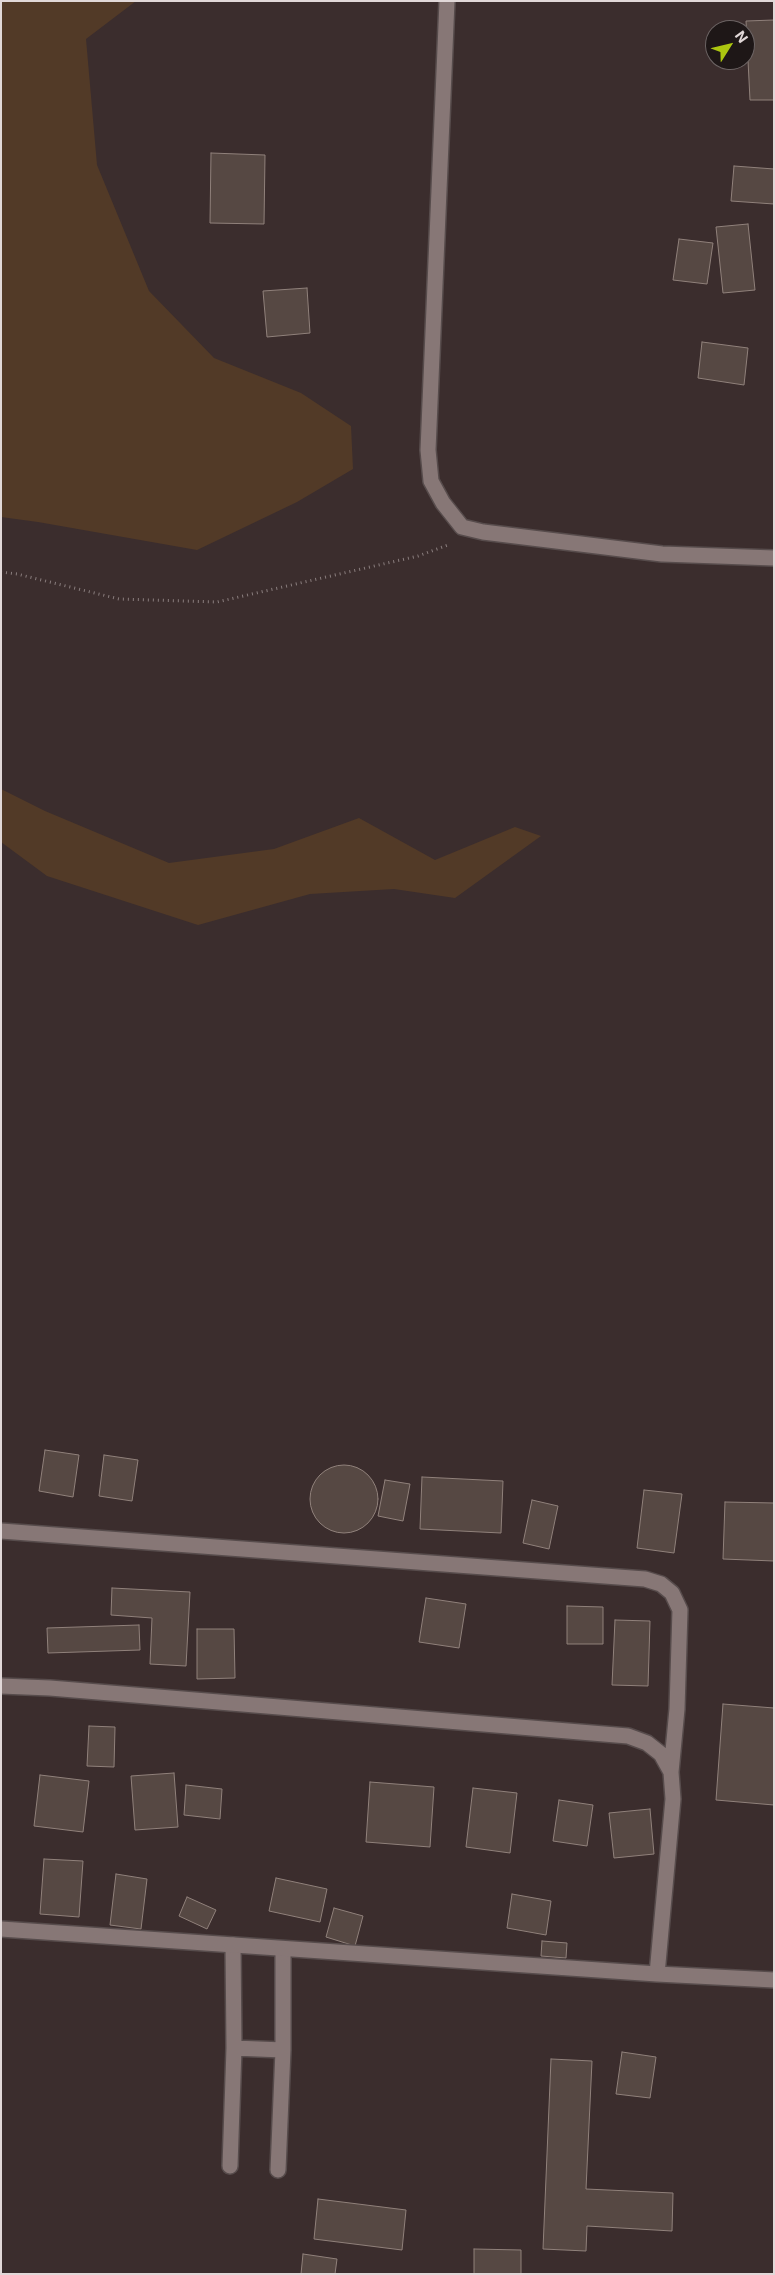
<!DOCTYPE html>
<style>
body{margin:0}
#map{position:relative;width:775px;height:2275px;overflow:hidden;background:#3b2d2d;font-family:Inter,sans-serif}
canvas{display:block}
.frame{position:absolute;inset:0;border:2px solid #e1d8d8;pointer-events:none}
.north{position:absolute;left:705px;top:20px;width:50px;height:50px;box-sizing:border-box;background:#1e1717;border:1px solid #6c6464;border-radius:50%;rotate:54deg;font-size:14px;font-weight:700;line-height:20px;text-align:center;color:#e1d8d8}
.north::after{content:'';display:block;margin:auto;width:18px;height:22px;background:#acc610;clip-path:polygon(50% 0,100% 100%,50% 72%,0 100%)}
</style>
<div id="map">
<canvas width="775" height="2275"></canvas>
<div class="frame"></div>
<div class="north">N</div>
</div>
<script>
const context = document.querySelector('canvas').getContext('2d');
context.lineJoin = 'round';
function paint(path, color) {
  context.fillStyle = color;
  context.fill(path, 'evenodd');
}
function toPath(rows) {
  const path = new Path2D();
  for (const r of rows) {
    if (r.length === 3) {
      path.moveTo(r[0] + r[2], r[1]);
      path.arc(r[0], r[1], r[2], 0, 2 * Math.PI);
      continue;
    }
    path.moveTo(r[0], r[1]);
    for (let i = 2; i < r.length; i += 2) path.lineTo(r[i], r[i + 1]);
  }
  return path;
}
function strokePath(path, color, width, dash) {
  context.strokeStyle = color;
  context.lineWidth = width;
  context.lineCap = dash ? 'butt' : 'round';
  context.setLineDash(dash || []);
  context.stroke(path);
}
paint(toPath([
 [1,1,136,1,86,39,97,165,149,291,214,358,301,393,351,426,353,469,297,502,197,550,38,522,1,517],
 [1,789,45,811,169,863,274,849,359,818,435,860,515,827,541,836,455,898,394,889,310,894,198,925,47,876,1,842]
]), '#523a27');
const building = toPath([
 [774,20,774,100,750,100,746,21,774,20],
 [211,153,265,155,264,224,210,223,211,153],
 [734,166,774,169,774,204,731,201,734,166],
 [748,224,755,290,723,293,716,227,748,224],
 [679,239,713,243,707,284,673,280,679,239],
 [307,288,310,333,267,337,263,291,307,288],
 [702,342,748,348,744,385,698,378,702,342],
 [45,1450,79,1455,73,1497,39,1491,45,1450],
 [104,1455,138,1460,132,1501,99,1496,104,1455],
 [344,1499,34],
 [422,1477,503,1481,501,1533,420,1529,422,1477],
 [385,1480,410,1484,403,1521,378,1516,385,1480],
 [644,1490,682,1494,674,1553,637,1548,644,1490],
 [532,1500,558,1506,549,1549,523,1543,532,1500],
 [725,1502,774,1503,774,1561,723,1559,725,1502],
 [112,1588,190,1592,186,1666,150,1664,152,1618,111,1615,112,1588],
 [426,1598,466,1604,459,1648,419,1642,426,1598],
 [567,1606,603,1607,603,1644,567,1644,567,1606],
 [615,1620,650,1621,648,1686,612,1685,615,1620],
 [139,1625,140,1650,48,1653,47,1628,139,1625],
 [197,1629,234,1629,235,1678,197,1679,197,1629],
 [723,1704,774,1708,774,1805,716,1800,723,1704],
 [89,1726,115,1727,114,1767,87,1766,89,1726],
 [174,1773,178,1827,135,1830,131,1776,174,1773],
 [40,1775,89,1781,83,1832,34,1826,40,1775],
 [370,1782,434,1787,430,1847,366,1842,370,1782],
 [186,1785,222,1789,220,1819,184,1815,186,1785],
 [473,1788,517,1793,510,1853,466,1847,473,1788],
 [559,1800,593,1805,587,1846,553,1841,559,1800],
 [650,1809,654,1854,614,1858,609,1813,650,1809],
 [44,1859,83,1861,79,1917,40,1914,44,1859],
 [116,1874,147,1879,141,1929,110,1925,116,1874],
 [276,1878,327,1889,320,1922,269,1911,276,1878],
 [512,1894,551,1901,546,1935,507,1928,512,1894],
 [187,1897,216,1910,207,1929,179,1916,187,1897],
 [334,1908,363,1916,355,1946,326,1937,334,1908],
 [542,1941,567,1943,566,1958,541,1956,542,1941],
 [622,2052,656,2057,650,2098,616,2094,622,2052],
 [551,2059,592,2061,586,2189,673,2193,672,2231,587,2226,586,2251,543,2249,551,2059],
 [318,2199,406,2210,402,2250,314,2239,318,2199],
 [474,2249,521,2250,521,2274,474,2274,474,2249],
 [303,2254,337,2259,335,2274,301,2274,303,2254]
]);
paint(building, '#564843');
strokePath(building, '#90817b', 1);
const lane = toPath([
 [234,2048,283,2050],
 [230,2166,234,2048,233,1945],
 [278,2170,283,2050,283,1949]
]);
const street = toPath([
 [447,1,428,450,431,481,443,503,462,527,483,532,662,554,774,558],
 [1,1531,645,1579,661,1584,672,1593,680,1610,677,1709,671,1772],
 [1,1686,50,1688,628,1736,647,1743,661,1754,671,1772,673,1799,657,1974],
 [1,1929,657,1974,774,1980]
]);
strokePath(lane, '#574c4c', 18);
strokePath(street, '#574c4c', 18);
strokePath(toPath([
 [1,572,17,574,119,599,217,602,418,556,448,545]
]), '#8a7e7e', 3, [1, 4]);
strokePath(lane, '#877776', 15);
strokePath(street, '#877776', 15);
</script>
